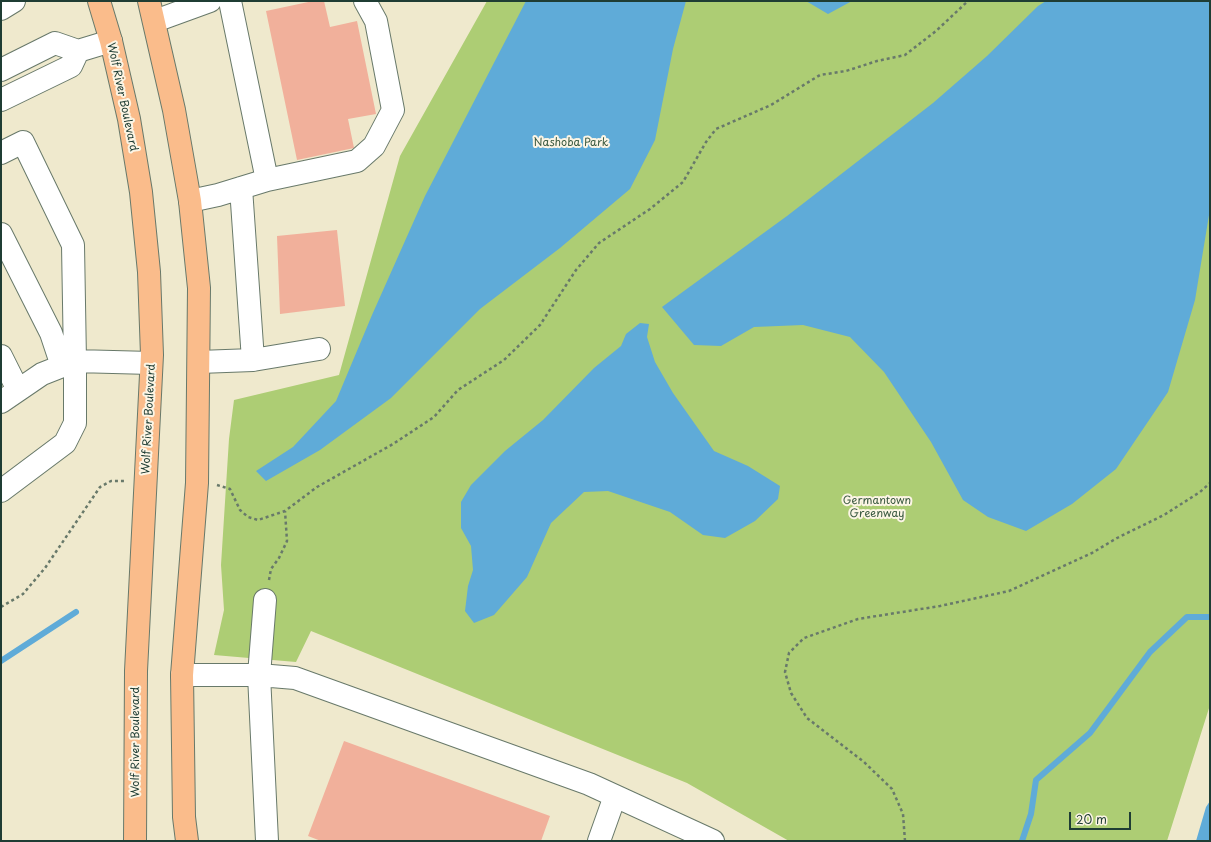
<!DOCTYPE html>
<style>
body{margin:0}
#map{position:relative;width:1211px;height:842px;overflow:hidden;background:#efe9cd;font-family:"Playpen Sans",sans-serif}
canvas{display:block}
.frame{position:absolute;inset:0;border:2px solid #1f3d34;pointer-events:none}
.scale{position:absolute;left:1069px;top:812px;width:62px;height:18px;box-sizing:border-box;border:2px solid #1f3d34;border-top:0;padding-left:5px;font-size:12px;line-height:14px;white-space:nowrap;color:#1f3d34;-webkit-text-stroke:3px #fcf5e5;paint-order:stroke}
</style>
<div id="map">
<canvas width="1211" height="842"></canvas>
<div class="frame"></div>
<div class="scale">20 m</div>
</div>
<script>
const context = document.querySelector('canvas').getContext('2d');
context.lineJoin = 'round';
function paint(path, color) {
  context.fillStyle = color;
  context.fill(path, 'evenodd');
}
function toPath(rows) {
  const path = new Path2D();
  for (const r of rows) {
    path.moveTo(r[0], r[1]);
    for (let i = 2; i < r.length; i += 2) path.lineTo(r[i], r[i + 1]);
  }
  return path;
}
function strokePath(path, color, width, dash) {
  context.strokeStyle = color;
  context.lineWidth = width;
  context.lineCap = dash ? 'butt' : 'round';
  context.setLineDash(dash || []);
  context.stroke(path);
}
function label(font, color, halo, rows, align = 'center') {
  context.font = font + ' "Playpen Sans",sans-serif';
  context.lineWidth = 4;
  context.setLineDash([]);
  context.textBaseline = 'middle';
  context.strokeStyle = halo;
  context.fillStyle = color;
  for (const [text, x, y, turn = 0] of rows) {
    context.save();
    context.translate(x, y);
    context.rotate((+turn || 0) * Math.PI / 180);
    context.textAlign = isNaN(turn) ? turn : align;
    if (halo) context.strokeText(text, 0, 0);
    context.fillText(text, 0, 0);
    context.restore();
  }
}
paint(toPath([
 [487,1,1210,1,1210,705,1167,841,789,841,687,783,311,631,296,662,214,655,224,610,221,565,229,439,234,400,339,375,400,156]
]), '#adcd74');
paint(toPath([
 [526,1,686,1,673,49,655,140,630,189,560,248,480,309,391,398,320,450,266,481,256,471,293,447,336,401,372,315,425,196],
 [806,1,852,1,828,14],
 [1046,1,1210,1,1210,209,1195,300,1168,392,1116,469,1072,504,1026,531,988,517,963,500,931,442,884,372,850,337,803,325,754,327,721,346,694,345,662,307,787,216,933,103,987,56,1038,6],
 [640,323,649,324,647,337,655,362,673,393,714,451,748,466,780,486,778,499,755,521,725,538,703,535,670,512,608,491,584,492,551,523,527,577,494,615,474,623,465,611,468,586,473,570,471,546,461,528,461,502,471,485,505,451,543,420,594,368,621,346,626,334],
 [1210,801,1210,841,1196,841,1206,807]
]), '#5fabd8');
strokePath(toPath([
 [1,661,76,612],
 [1022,841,1031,814,1036,780,1090,733,1150,652,1187,617,1210,617]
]), '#5fabd8', 6);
paint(toPath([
 [313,1,324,1,330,27,357,21,376,114,348,119,354,148,297,160,266,11],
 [337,230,345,306,280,314,277,236],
 [344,741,550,816,541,841,321,841,308,836]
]), '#f1b09b');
const minor = toPath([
 [230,1,267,180],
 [1,9,14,1],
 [155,21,210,1],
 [1,70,55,43,78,51,111,41],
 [1,100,71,66,78,51],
 [1,153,23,142,73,245,75,361,75,423,65,443,1,491],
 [241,188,253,360],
 [190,201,218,195,267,180,357,161,374,146,393,110,376,21,365,1],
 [1,234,51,333,62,366],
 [1,356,18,390],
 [199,362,253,360,319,349],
 [1,402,42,374,75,361,151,363],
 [265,600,259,675,267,841],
 [182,675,259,675,295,678,589,784,713,841],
 [599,841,615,796]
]);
const major = toPath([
 [99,1,111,41,129,119,141,192,149,272,152,355,136,671,135,841],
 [149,1,174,110,190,201,199,288,197,483,182,675,184,817,187,841]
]);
strokePath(minor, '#68796a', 24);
strokePath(major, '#68796a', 24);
strokePath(toPath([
 [217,485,230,489,240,510,248,517,258,520,285,511,317,487,393,444,434,417,458,390,504,360,540,325,576,270,599,243,650,209,683,182,706,142,716,129,771,105,820,75,846,71,877,61,905,55,936,31,968,1],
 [269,580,271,569,279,558,287,541,285,511],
 [1,607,23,594,45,568,100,487,111,481,124,481],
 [905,841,903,814,892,789,864,762,807,718,791,693,785,672,789,653,804,638,858,619,940,606,1009,591,1092,553,1117,538,1164,515,1200,492,1210,483]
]), '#68796a', 2.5, [3, 3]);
strokePath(minor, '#fff', 22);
strokePath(major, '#fabc8b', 22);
label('11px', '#1f3d34', '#fcf5e5', [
 ["Wolf River Boulevard",122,97,78],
 ["Wolf River Boulevard",149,419,-87],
 ["Wolf River Boulevard",136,742,-90]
]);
label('11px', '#3b5a41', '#fcf5e5', [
 ["Nashoba Park",571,143],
 ["Germantown",877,501],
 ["Greenway",877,514]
]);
</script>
